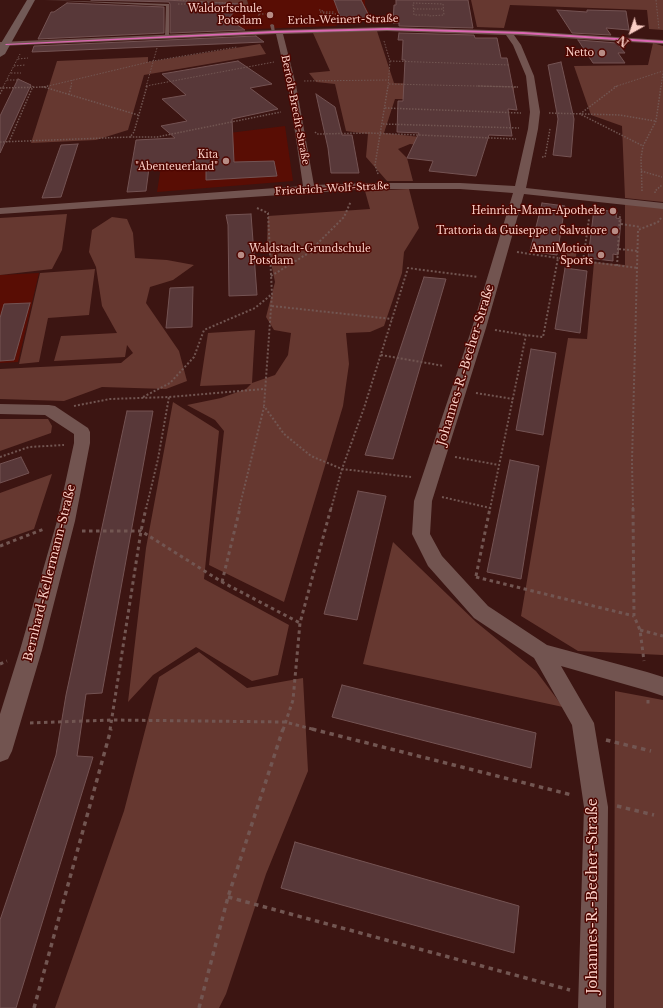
<!DOCTYPE html>
<meta charset="utf-8">
<style>
body{margin:0}
#map{position:relative;width:663px;height:1008px;overflow:hidden;background:#3c1512;font-family:"Libre Baskerville",serif}
canvas{display:block}
.north{position:absolute;left:611px;top:12px;width:40px;height:40px;-webkit-text-stroke:3px #4e0600;paint-order:stroke;rotate:220deg;font-size:11px;font-weight:700;line-height:16px;text-align:center;color:#facec5}
.north::after{content:'';display:block;margin:auto;width:14px;height:18px;background:#facec5;clip-path:polygon(50% 0,100% 100%,50% 72%,0 100%)}
</style>
<div id="map">
<canvas width="663" height="1008"></canvas>
<div class="north">N</div>
</div>
<script>
const context = document.querySelector('canvas').getContext('2d');
context.lineJoin = 'round';
function paint(path, color) {
  context.fillStyle = color;
  context.fill(path, 'evenodd');
}
function toPath(rows) {
  const path = new Path2D();
  for (const r of rows) {
    path.moveTo(r[0], r[1]);
    for (let i = 2; i < r.length; i += 2) path.lineTo(r[i], r[i + 1]);
  }
  return path;
}
function strokePath(path, color, width, dash) {
  context.strokeStyle = color;
  context.lineWidth = width;
  context.lineCap = dash ? 'butt' : 'round';
  context.setLineDash(dash || []);
  context.stroke(path);
}
function label(font, color, halo, rows, align = 'center') {
  context.font = font + ' "Libre Baskerville",serif';
  context.lineWidth = 3;
  context.setLineDash([]);
  context.textBaseline = 'middle';
  context.strokeStyle = halo;
  context.fillStyle = color;
  for (const [text, x, y, turn = 0] of rows) {
    context.save();
    context.translate(x, y);
    context.rotate((+turn || 0) * Math.PI / 180);
    context.textAlign = isNaN(turn) ? turn : align;
    if (halo) context.strokeText(text, 0, 0);
    context.fillText(text, 0, 0);
    context.restore();
  }
}
paint(toPath([
 [247,0,365,0,365,5,373,21,334,21,337,26,173,32,170,9,249,7],
 [285,126,293,181,157,192,165,141],
 [39,273,18,362,0,363,0,275]
]), '#590d04');
paint(toPath([
 [133,0,247,0,249,7],
 [471,0,663,0,663,30,649,29,647,10,510,5,504,28,477,27],
 [377,31,394,83,514,87,513,102,395,99,384,133,447,140,444,148,410,144,398,149,407,158,413,181,387,181,366,157,368,134,346,131,335,84,316,82,309,73,330,71,313,33],
 [653,43,663,46,663,202,625,198,622,126,591,115,574,66,648,65],
 [260,44,266,54,144,75,128,130,96,140,31,143,57,61,148,57,148,62],
 [409,189,419,228,404,252,402,273,384,326,370,332,346,333,349,364,343,406,284,602,209,565,224,431,215,420,187,405,221,398,246,389,251,384,200,386,208,333,255,330,252,383,275,375,288,355,291,333,274,330,266,317,275,282,267,244,268,216,370,209,365,191],
 [625,203,663,208,663,655,578,651,521,616,568,338,587,339,594,262,625,265],
 [67,214,62,250,52,269,0,275,0,218],
 [112,217,127,219,133,233,135,258,167,260,194,265,173,280,150,287,146,303,179,351,187,381,166,389,102,387,64,401,0,399,0,369,121,363,133,353,127,345,125,357,54,361,61,336,117,333,102,306,96,267,89,252,92,230],
 [562,244,577,246,576,257,561,255],
 [95,269,89,315,48,318,39,362,19,364,40,273],
 [173,402,219,431,204,579,289,625,278,675,252,681,196,647,153,675,128,702,146,548],
 [0,419,48,419,52,426,51,433,0,451],
 [52,474,34,529,0,541,0,493],
 [393,542,476,622,536,671,563,707,363,664],
 [199,652,247,688,303,678,308,771,266,874,226,994,219,1008,55,1008,124,811,159,677],
 [615,691,663,700,663,1008,614,1008]
]), '#663830');
const building = toPath([
 [91,0,165,0,241,4,228,19,245,30,170,33,170,4,169,2,91,0],
 [334,0,361,0,370,18,341,19,334,0],
 [396,0,468,0,473,28,399,26,399,23,393,23,394,5,396,5,396,0],
 [67,3,164,7,164,33,38,39,51,12,54,12,67,3],
 [557,10,587,12,587,10,626,11,629,30,606,28,611,35,572,33,557,10],
 [399,33,474,35,475,38,497,38,501,58,507,58,517,110,508,109,512,136,489,135,476,176,429,171,433,161,407,158,419,133,397,132,398,101,403,101,405,60,402,60,403,40,398,40,399,33],
 [256,36,264,42,32,52,34,46,256,36],
 [578,40,617,43,625,53,618,53,625,63,593,63,578,40],
 [238,61,272,84,250,88,278,109,232,119,234,162,274,161,277,176,206,180,206,165,149,168,146,191,127,192,136,140,175,138,161,126,187,121,162,99,186,95,162,74,238,61],
 [561,62,574,119,571,157,553,155,558,119,548,65,561,62],
 [18,79,31,85,0,153,0,116,18,79],
 [316,94,335,107,342,135,352,135,359,173,331,173,328,148,316,94],
 [78,144,61,197,42,198,61,145,78,144],
 [542,203,565,206,557,255,530,251,542,203],
 [594,209,617,212,616,218,621,219,618,255,613,254,613,261,588,258,594,209],
 [251,214,257,295,229,296,228,225,226,215,251,214],
 [565,268,587,271,580,333,555,329,565,268],
 [424,277,446,279,393,459,365,455,424,277],
 [193,287,192,327,166,328,170,288,193,287],
 [30,303,14,360,0,361,0,318,4,304,30,303],
 [531,349,556,353,543,435,516,430,531,349],
 [127,411,153,411,102,693,86,694,77,756,93,757,16,1008,0,1008,0,920,56,755,66,695,127,411],
 [21,457,29,473,0,483,0,464,21,457],
 [510,460,539,466,521,579,487,572,510,460],
 [358,491,386,496,357,620,324,614,358,491],
 [342,685,536,733,531,768,332,717,342,685],
 [295,842,519,906,514,953,281,888,295,842]
]);
paint(building, '#583839');
strokePath(building, '#745353', 1);
strokePath(toPath([
 [177,0,192,1],
 [656,0,659,29],
 [178,4,189,4,192,1,226,3],
 [414,9,444,9],
 [319,10,322,10,323,13,336,14],
 [243,11,255,10,259,14,258,20],
 [320,12,335,12],
 [259,14,269,14],
 [429,15,414,15,413,3,443,4,444,15,429,16],
 [384,41,390,61,388,87],
 [18,59,28,58],
 [390,61,510,65],
 [14,66,25,65],
 [11,73,21,73],
 [7,80,18,80],
 [304,81,389,80],
 [389,84,518,87],
 [146,86,274,62],
 [3,87,20,54],
 [41,87,44,87],
 [44,87,153,61,237,47],
 [71,87,72,80],
 [146,87,157,48],
 [614,87,663,71],
 [661,87,663,72]
]), '#725652', 1, [1.5, 1.5]);
strokePath(toPath([
 [147,86,134,132,130,137,157,137,281,112],
 [478,86,518,87],
 [617,86,580,114,643,146],
 [44,87,48,86],
 [0,88,44,87,138,115],
 [0,94,4,86],
 [69,95,71,86],
 [385,108,521,113],
 [549,113,620,115,655,121],
 [383,124,519,128],
 [315,132,317,134,369,133,516,139],
 [0,142,130,137],
 [9,142,33,86],
 [542,157,545,157,550,129],
 [641,171,662,177],
 [378,174,375,165,388,86],
 [642,191,641,158,643,146,656,121,661,86],
 [655,193,655,191,662,185]
]), '#725652', 1.5, [1.5, 1.5]);
strokePath(toPath([
 [257,208,268,213,272,294,264,406,284,434,311,456,342,469,411,477],
 [621,224,641,227],
 [619,249,638,251],
 [517,252,558,258],
 [583,261,589,219],
 [617,266,620,214],
 [271,276,307,254,344,217,351,201],
 [272,306,392,319],
 [495,330,526,335],
 [381,355,444,366],
 [476,393,513,399],
 [143,397,170,383,194,357,204,330,255,308,272,294],
 [74,406,110,399,169,397,264,389],
 [0,457,29,447,64,445],
 [455,457,499,465],
 [442,497,490,508],
 [146,509,158,459,169,397],
 [239,509,264,407],
 [331,509,342,469,364,408,408,268,478,277],
 [490,509,526,335,543,337,558,258,638,268],
 [633,509,632,462,638,230,658,222,661,218]
]), '#725652', 2, [2, 2]);
strokePath(toPath([
 [633,508,634,616,640,630,644,661],
 [82,531,141,531,222,582,300,623],
 [0,546,44,529],
 [476,576,490,508],
 [476,577,634,616],
 [222,582,240,508],
 [640,630,663,636],
 [0,664,7,661],
 [648,700,648,706],
 [30,723,113,720,285,722,316,730],
 [110,730,141,531,146,508],
 [283,730,293,700,300,623,331,508]
]), '#725652', 3, [3.5, 3.5]);
strokePath(toPath([
 [312,729,572,795],
 [606,740,651,751],
 [617,806,654,815],
 [228,897,570,990],
 [34,1008,111,729],
 [199,1008,228,897,283,729]
]), '#725652', 3.5, [4.5, 4.5]);
paint(toPath([
 [44,0,169,4,169,36,167,37,165,36,166,6,44,0],
 [272,24,274,25,275,33,272,32,270,25,272,24]
]), '#725450');
paint(toPath([
 [387,27,523,31,663,40,663,44,514,35,521,45,534,76,540,112,538,129,526,188,663,203,663,209,524,194,486,328,432,501,430,534,442,556,488,606,547,645,647,672,663,677,663,696,645,690,561,666,594,723,608,807,606,1008,578,1008,584,807,572,725,534,658,474,618,428,566,412,534,414,501,472,328,513,193,460,189,369,189,0,214,0,208,303,186,288,85,276,34,0,46,0,42,274,30,387,27],
 [387,31,506,35,513,45,526,76,530,112,528,129,515,186,460,183,369,183,314,185,296,85,283,34,387,31],
 [0,404,49,405,55,406,88,428,90,432,90,443,75,521,42,650,12,751,8,759,0,762,0,714,20,650,57,521,74,443,74,434,45,415,0,414,0,404]
]), '#725450');
paint(toPath([
 [27,0,35,0,5,54,0,57,0,45,27,0]
]), '#725a57');
paint(toPath([
 [387,28,523,32,663,41,663,43,523,34,387,30,274,33,6,45,5,44,274,31,387,28]
]), '#dc68b3');
for (const [x, y, r, color] of [
 [270,15,4,"#b88d86"],
 [602,53,4,"#b88d86"],
 [226,161,4,"#b88d86"],
 [613,211,4,"#b88d86"],
 [615,231,4,"#b88d86"],
 [241,255,4,"#b88d86"],
 [601,255,4,"#b88d86"]
]) {
  const dot = new Path2D();
  dot.arc(x, y, r, 0, 2 * Math.PI);
  context.fillStyle = color;
  context.fill(dot);
  strokePath(dot, '#4e0600', 1.5);
}
label('10px', '#facec5', '#4e0600', [
 ["Waldorfschule",262,9],
 ["Potsdam",262,21],
 ["Netto",594,53],
 ["Kita",218,155],
 ["\"Abenteuerland\"",218,167],
 ["Heinrich-Mann-Apotheke",605,211],
 ["Trattoria da Guiseppe e Salvatore",607,231],
 ["Waldstadt-Grundschule",249,249,"left"],
 ["Potsdam",249,261,"left"],
 ["AnniMotion",593,249],
 ["Sports",593,261]
], 'right');
label('10px', '#facec5', '#4e0600', [
 ["Erich-Weinert-Straße",343,20,-1],
 ["Bertolt-Brecht-Straße",295,110,79],
 ["Friedrich-Wolf-Straße",332,189,-3]
]);
label('12px', '#facec5', '#4e0600', [
 ["Johannes-R.-Becher-Straße",466,365,-73],
 ["Bernhard-Kellermann-Straße",50,573,-76]
]);
label('14px', '#facec5', '#4e0600', [
 ["Johannes-R.-Becher-Straße",593,896,-90]
]);
</script>
